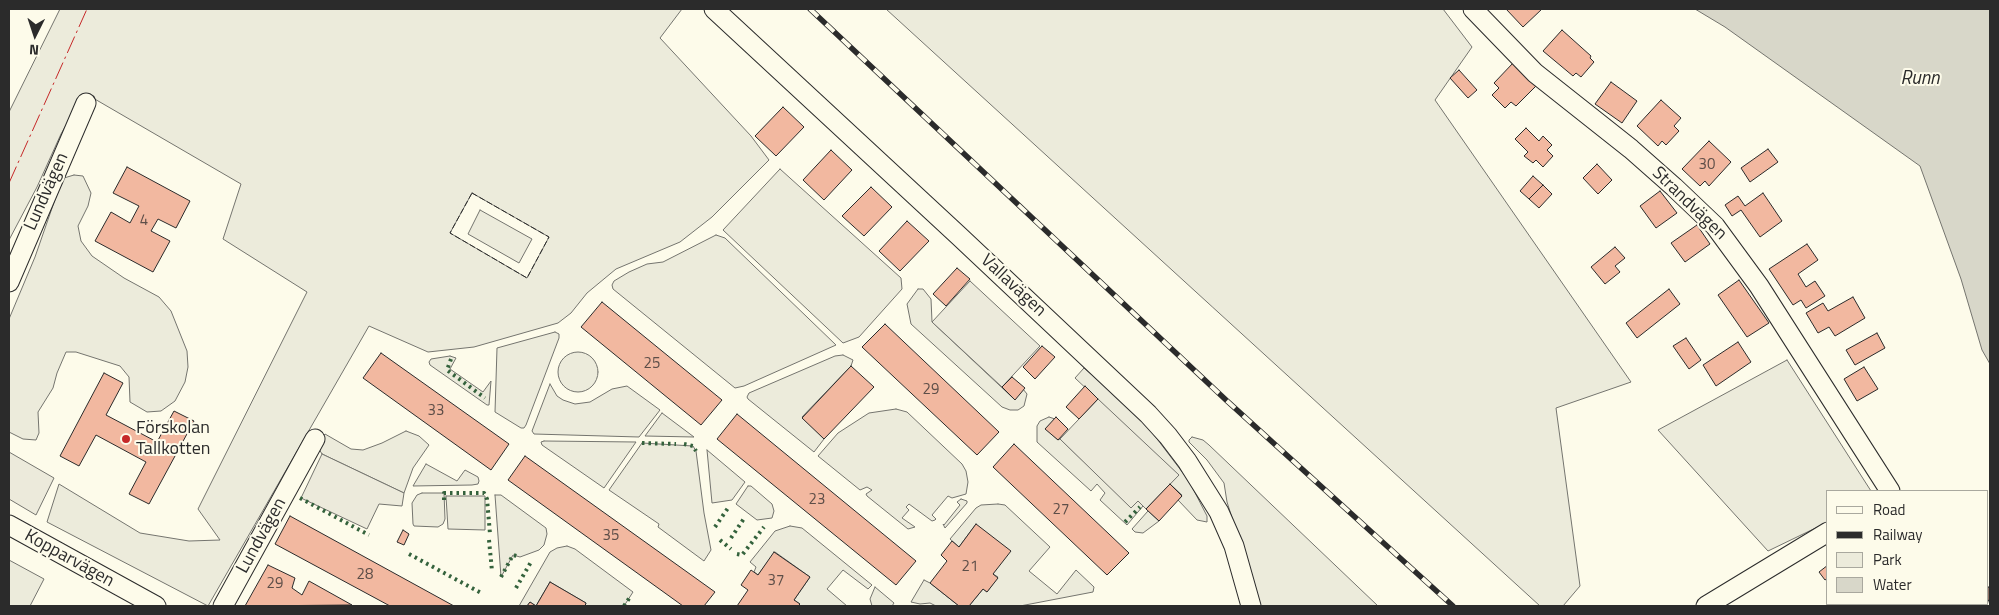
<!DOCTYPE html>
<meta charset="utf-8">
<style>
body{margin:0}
#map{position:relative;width:1999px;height:615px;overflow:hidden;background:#fdfbea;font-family:"Titillium Web",sans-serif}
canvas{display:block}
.frame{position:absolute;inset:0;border:10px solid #2b2b2b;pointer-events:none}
.legend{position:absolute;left:1826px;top:490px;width:162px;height:115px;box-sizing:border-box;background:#fdfbea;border:1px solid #a9a89e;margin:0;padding:6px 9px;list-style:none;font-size:15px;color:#2b2b2b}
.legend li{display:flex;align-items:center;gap:10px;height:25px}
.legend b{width:25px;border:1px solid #a9a89e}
.north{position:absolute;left:10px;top:10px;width:50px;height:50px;-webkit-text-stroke:4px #fdfbea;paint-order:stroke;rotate:184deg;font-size:14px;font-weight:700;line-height:20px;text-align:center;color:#2b2b2b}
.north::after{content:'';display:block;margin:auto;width:18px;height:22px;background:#2b2b2b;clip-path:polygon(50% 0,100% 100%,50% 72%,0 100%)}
</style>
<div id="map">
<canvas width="1999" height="615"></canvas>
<div class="frame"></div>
<ul class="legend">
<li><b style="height:6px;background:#fdfbea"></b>Road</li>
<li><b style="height:6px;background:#2b2b2b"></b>Railway</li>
<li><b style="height:14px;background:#ecebdb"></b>Park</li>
<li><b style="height:14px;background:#d8d7c9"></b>Water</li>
</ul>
<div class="north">N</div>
</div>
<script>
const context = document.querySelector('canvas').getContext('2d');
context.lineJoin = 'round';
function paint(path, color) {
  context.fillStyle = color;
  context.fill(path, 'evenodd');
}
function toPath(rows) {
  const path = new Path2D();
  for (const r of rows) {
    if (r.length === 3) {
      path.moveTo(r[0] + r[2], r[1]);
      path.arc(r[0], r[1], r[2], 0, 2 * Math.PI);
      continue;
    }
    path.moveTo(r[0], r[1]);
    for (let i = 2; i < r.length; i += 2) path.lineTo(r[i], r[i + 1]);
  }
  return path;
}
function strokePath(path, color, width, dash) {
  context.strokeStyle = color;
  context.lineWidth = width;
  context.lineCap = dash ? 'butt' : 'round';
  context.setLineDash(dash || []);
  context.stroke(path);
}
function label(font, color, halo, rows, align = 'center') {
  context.font = font + ' "Titillium Web",sans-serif';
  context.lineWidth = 4;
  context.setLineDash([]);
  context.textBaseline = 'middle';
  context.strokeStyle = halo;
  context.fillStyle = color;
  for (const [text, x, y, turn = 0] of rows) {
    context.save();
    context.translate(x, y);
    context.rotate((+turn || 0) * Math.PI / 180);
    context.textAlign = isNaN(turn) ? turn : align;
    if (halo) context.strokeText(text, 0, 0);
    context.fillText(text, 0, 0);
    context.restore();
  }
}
const green = toPath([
 [60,9,682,9,660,38,751,136,769,160,712,217,680,242,616,269,587,293,571,313,558,323,474,347,428,352,369,326,208,606,47,522,59,484,140,533,189,541,220,540,198,509,307,292,223,239,241,184,93,98,83,96,61,134,37,187,9,240,9,112,60,9],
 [472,193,549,237,527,278,450,233,472,193],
 [886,9,1443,9,1472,47,1435,100,1631,382,1556,408,1580,586,1563,606,1540,606,886,9],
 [780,169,901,278,902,289,859,337,843,343,723,230,780,169],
 [74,175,83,176,91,193,88,206,78,226,81,241,92,256,124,278,159,297,171,311,187,351,188,367,185,382,175,401,161,411,147,412,130,402,129,377,120,366,76,352,66,352,57,373,53,388,38,412,39,433,36,440,23,439,9,432,9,319,35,257,59,188,64,178,74,175],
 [480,210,532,239,519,263,468,234,480,210],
 [716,235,725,238,836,345,744,386,735,388,613,289,612,285,614,281,629,272,647,264,663,262,716,235],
 [918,289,923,289,931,299,932,322,1014,399,1023,389,1027,394,1024,406,1018,410,1010,410,1002,407,911,324,907,304,918,289],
 [555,332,559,334,559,338,526,425,524,428,521,428,495,412,497,348,555,332],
 [578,372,20],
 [843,355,853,360,851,366,802,417,824,439,814,452,748,399,747,397,749,393,835,356,843,355],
 [450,356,456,358,450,369,483,392,491,381,489,405,487,405,430,365,429,362,431,359,450,356],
 [1787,360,1871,491,1828,491,1828,522,1768,551,1658,430,1787,360],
 [1084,368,1129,407,1148,427,1189,481,1207,516,1207,522,1197,520,1178,500,1182,495,1170,484,1178,475,1075,378,1084,368],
 [550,384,557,396,563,400,575,404,590,402,612,389,627,386,660,410,639,437,534,434,532,431,550,384],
 [896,409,907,412,962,464,966,471,968,482,966,494,952,498,948,496,932,515,936,519,935,520,932,521,909,504,906,507,909,510,902,518,915,527,908,529,867,496,866,494,872,490,867,487,860,490,818,456,838,433,869,413,896,409],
 [662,413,694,437,645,436,662,413],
 [1049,417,1055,419,1046,429,1058,440,1060,439,1131,507,1138,501,1143,506,1127,525,1100,500,1105,493,1097,484,1091,491,1037,442,1037,426,1040,421,1049,417],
 [406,431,419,436,429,445,413,468,404,493,322,454,316,444,325,434,351,449,363,450,382,443,406,431],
 [1192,437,1203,440,1209,445,1378,606,1260,606,1227,502,1224,483,1207,460,1189,442,1189,440,1192,437],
 [544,441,636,442,604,488,542,445,541,442,544,441],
 [642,443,693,446,696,451,704,513,711,550,704,561,658,527,659,524,609,490,642,443],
 [707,450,745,482,732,500,712,503,707,450],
 [426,464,457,481,465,470,478,477,479,481,478,484,472,485,413,486,426,464],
 [748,486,751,486,772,504,774,511,772,518,757,520,736,504,748,486],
 [422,493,444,493,445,519,443,524,438,527,414,526,413,524,412,503,417,495,422,493],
 [495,495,501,495,546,528,547,534,544,545,539,550,520,557,513,555,501,577,495,495],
 [446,496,485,496,485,530,448,529,446,496],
 [961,499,967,501,967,503,945,528,943,524,944,525,960,505,957,502,961,499],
 [998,504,1005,505,1050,547,1029,571,1057,594,1076,570,1094,587,1093,592,1020,606,969,606,983,589,987,592,998,577,993,574,976,524,959,547,950,539,976,508,981,505,998,504],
 [1148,511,1159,521,1143,533,1135,532,1132,529,1148,511],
 [790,526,802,528,872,585,868,589,843,570,827,589,847,606,798,606,800,604,794,600,810,577,775,552,758,575,754,572,756,567,750,562,775,531,790,526],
 [567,546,575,549,633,592,624,606,585,606,586,603,550,582,536,606,530,602,527,606,519,606,550,552,557,548,567,546],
 [9,560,44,579,30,606,9,606,9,560],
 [924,580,930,583,959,606,936,606,930,603,920,604,911,602,924,580],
 [875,587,894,603,892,606,872,606,870,599,875,587]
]);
paint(green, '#ecebdb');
strokePath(green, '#74746e', 1);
const parking = toPath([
 [970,281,1040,346,1002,387,932,322,970,281],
 [1098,399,1179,475,1146,509,1138,501,1131,508,1060,439,1098,399],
 [9,452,54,478,36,515,9,499,9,452],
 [322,454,404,493,402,506,379,504,367,529,301,498,322,454]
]);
paint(parking, '#eceadb');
strokePath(parking, '#74746e', 1);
const water = toPath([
 [1695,9,1990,9,1990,364,1982,350,1961,279,1920,166,1725,27,1695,9]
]);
paint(water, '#d8d7c9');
strokePath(water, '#74746e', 1);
const building = toPath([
 [1506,9,1542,9,1523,27,1506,9],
 [1562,30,1591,56,1590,58,1594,62,1581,77,1576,73,1573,76,1543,51,1562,30],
 [1514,62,1538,84,1516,106,1511,102,1505,108,1492,95,1499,88,1494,83,1514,62],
 [1459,70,1477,90,1468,98,1450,78,1459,70],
 [1611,82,1637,101,1622,123,1595,104,1611,82],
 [1661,100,1681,118,1674,126,1679,131,1666,145,1662,141,1658,146,1637,126,1661,100],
 [783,107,804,127,776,156,755,136,783,107],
 [1526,128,1539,141,1543,136,1552,145,1547,150,1553,156,1543,167,1536,160,1533,163,1524,156,1528,152,1515,139,1526,128],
 [1709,141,1731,162,1709,186,1705,181,1700,186,1682,169,1709,141],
 [1768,149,1778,162,1750,182,1741,168,1768,149],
 [831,150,852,170,824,200,803,180,831,150],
 [1597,164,1612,180,1598,194,1583,178,1597,164],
 [127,167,190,201,176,228,158,219,151,231,170,241,153,272,95,241,111,212,130,223,139,206,113,193,127,167],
 [1533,176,1543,185,1529,199,1520,191,1533,176],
 [1543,185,1552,194,1539,208,1529,199,1543,185],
 [871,187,892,207,864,236,842,216,871,187],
 [1660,191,1677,213,1656,228,1640,206,1660,191],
 [1763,193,1782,221,1760,237,1741,210,1732,216,1725,205,1738,196,1745,206,1763,193],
 [907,221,929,241,900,271,879,251,907,221],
 [1697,225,1710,244,1685,262,1671,243,1697,225],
 [1807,244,1818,260,1798,274,1806,287,1815,281,1825,296,1806,308,1801,300,1793,305,1769,269,1807,244],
 [1615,247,1625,258,1615,266,1620,272,1605,284,1591,267,1615,247],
 [957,268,970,279,946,306,933,294,957,268],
 [1739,280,1769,323,1747,337,1718,295,1739,280],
 [1669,289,1680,304,1637,338,1626,323,1669,289],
 [1853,297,1865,318,1835,336,1829,327,1818,333,1806,313,1823,303,1828,311,1853,297],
 [602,302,722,400,701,425,581,327,602,302],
 [885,324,999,432,977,455,862,347,885,324],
 [1877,333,1885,348,1855,365,1846,350,1877,333],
 [1686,338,1701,360,1689,369,1673,346,1686,338],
 [1738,342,1751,362,1716,386,1703,365,1738,342],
 [1042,346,1055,357,1035,379,1023,367,1042,346],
 [381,353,509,444,491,470,363,378,381,353],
 [851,366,874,387,824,439,802,418,851,366],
 [1864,367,1878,389,1857,401,1844,379,1864,367],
 [104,373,123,383,106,415,157,442,174,411,194,421,149,504,129,494,146,462,96,435,79,466,60,456,104,373],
 [1012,377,1025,388,1015,400,1002,387,1012,377],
 [1085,386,1098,399,1079,419,1066,407,1085,386],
 [737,414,916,561,896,585,717,439,737,414],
 [1056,417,1068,429,1058,440,1045,429,1056,417],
 [1014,444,1129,553,1107,575,993,467,1014,444],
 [525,456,715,592,704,606,683,606,508,480,525,456],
 [1170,484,1182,496,1159,521,1146,509,1170,484],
 [290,516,454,606,390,606,275,544,290,516],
 [976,524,1011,551,993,574,998,578,987,592,983,589,969,606,959,606,930,583,947,561,941,555,952,541,959,547,976,524],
 [403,530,409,534,404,545,397,542,403,530],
 [774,552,810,577,794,600,800,604,798,606,737,606,748,590,741,585,751,570,758,575,774,552],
 [268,565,295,578,292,588,302,595,309,581,352,605,245,606,268,565],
 [1828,565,1828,578,1825,580,1819,572,1828,565],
 [550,582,586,603,585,606,527,606,530,602,536,606,550,582],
 [1990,585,1990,602,1988,600,1988,588,1990,585],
 [1917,604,1961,604,1964,606,1919,606,1917,604]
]);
paint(building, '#f2b8a0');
strokePath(building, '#2b2b2b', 1);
const minor = toPath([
 [714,9,959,236,1148,414,1168,436,1187,461,1219,512,1234,546,1251,606],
 [1473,9,1535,73,1631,149,1674,187,1715,226,1759,286,1890,491],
 [9,282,86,103],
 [9,525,156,606],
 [1977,604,1980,606],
 [223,606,315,439],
 [1706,606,1828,532]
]);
strokePath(minor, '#2b2b2b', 21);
strokePath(minor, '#fdfbea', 19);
const rail = toPath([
 [810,9,1226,400,1453,606]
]);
strokePath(rail, '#2b2b2b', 5.5);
strokePath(rail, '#fdfbea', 4, [11]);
strokePath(toPath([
 [451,359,447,370,485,398],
 [642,443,676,444],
 [684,444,693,446,696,451],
 [300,498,369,535],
 [444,500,444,493,484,493,487,499,490,534],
 [1125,522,1140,507],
 [715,527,728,508],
 [731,538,745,517],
 [489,540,492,571],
 [720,540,731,549],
 [409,554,483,594],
 [737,554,742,555,764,527],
 [501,577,513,555,520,557],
 [516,588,531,562],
 [624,606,630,597]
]), '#34623c', 4, [2.5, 4]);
strokePath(toPath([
 [472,193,549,237,527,278,450,233,472,193]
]), '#2b2b2b', 1, [6, 2.5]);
strokePath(toPath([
 [9,183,87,9]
]), '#c62828', 1, [18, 4, 2.5, 4]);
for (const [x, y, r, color] of [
 [126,439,5,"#c62828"]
]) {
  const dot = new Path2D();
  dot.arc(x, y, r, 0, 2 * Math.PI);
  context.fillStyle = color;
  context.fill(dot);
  strokePath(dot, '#fdfbea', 2);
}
label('15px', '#5d4e48', null, [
 ["30",1707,165],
 ["4",144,221],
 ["25",652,364],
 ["29",931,390],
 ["33",436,411],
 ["23",817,500],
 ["27",1061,510],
 ["35",611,536],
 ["21",970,567],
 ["28",365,575],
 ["37",776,581],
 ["29",275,584]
]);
label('18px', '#2b2b2b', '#fdfbea', [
 ["Lundvägen",47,192,-66],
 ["Strandvägen",1689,204,44],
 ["Vallavägen",1013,286,43],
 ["Lundvägen",262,536,-61],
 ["Kopparvägen",69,559,29]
]);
label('18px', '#2b2b2b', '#fdfbea', [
 ["Förskolan",136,429],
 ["Tallkotten",136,450]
], 'left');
label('italic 19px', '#2b2b2b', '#fdfbea', [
 ["Runn",1920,79]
]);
</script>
